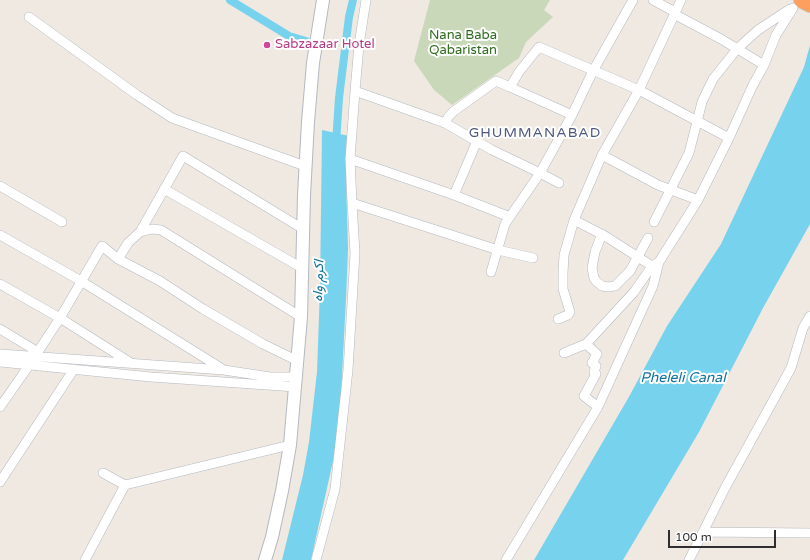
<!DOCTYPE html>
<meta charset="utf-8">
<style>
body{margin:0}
#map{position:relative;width:810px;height:560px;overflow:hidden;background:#efe9e1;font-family:"Varela Round",sans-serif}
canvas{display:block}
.scale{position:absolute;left:668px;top:530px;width:108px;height:18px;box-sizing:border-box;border:2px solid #2e2e2e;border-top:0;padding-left:5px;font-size:12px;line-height:14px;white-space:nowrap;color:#2e2e2e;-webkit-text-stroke:3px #fff;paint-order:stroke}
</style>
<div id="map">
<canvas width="810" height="560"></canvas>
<div class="scale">100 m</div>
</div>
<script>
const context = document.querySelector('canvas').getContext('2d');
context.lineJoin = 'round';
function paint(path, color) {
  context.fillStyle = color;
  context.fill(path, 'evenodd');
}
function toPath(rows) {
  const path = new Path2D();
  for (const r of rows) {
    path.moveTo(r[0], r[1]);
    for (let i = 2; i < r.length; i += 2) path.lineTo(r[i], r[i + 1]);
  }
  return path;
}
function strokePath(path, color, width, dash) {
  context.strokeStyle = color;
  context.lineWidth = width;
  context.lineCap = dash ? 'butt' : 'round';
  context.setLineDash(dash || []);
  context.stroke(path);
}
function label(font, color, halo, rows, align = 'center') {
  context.font = font + ' "Varela Round",Vazirmatn,sans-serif';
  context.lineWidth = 4;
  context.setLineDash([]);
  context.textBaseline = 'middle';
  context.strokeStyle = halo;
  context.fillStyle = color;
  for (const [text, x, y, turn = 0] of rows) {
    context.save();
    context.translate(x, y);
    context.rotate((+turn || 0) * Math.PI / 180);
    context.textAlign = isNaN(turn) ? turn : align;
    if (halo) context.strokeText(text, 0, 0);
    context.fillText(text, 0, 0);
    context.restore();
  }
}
paint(toPath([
 [430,0,550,0,544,10,553,17,526,42,519,58,452,105,434,90,414,61]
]), '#c9d8b9');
paint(toPath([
 [810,45,810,224,763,308,699,432,623,560,534,560,630,395,667,326,721,244,804,67],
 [322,130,349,136,346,176,348,249,346,299,340,414,333,461,311,560,282,560,303,475,309,442,317,372,320,289]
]), '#77d2ee');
strokePath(toPath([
 [230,0,289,36,306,41],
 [336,143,339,98,349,17,353,0]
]), '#77d2ee', 8);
const street = toPath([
 [366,0,359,45,355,91,445,123,492,150,540,173,559,183],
 [653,0,675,12],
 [674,14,721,39,764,65],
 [29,17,137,95,172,118,305,166],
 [355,91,350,159,454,195,510,217],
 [572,115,510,87,519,72,539,47,639,90,729,138],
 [445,123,449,116,454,111,496,81,510,87],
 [602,155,658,185,698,200],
 [350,159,352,203,498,250,533,258],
 [0,186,62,222],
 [164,189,302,268],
 [454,195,477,141],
 [654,222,689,153,702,102,713,79,737,49,758,30,790,9],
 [140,232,183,156,303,229],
 [602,234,595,252,592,268,594,278,596,281,602,286,608,287,615,286,630,271,648,238],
 [0,235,81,281,221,368],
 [118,259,128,243,140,232,152,229,161,230,301,317],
 [652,266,605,236,574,220,602,155,639,90,681,0],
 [491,272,505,224,540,173,572,115,593,71,633,0],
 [0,284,60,318,131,363],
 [558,319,568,315,570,312,563,289,563,273,564,255,574,220],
 [0,329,38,352],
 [586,344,597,354,592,363,596,366,594,372,596,374,584,396,598,407],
 [564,353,586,344,634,292,652,266,659,262,698,200,729,138,752,87,764,65,776,35,793,8],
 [0,354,224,370,270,377,297,377],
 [0,362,151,377,296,387],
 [0,407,30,364,60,318,102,246,118,259,160,281,203,309,263,344,298,361],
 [103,473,125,485,290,445],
 [0,482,74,369],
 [703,532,810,533],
 [85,560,125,485],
 [316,560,335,489,348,370,355,253,352,203],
 [506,560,598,407,653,286,659,262],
 [689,560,725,488,791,368,803,328,810,316]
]);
const secondary = toPath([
 [265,560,272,537,282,491,290,445,301,317,304,195,308,122,313,63,323,0]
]);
const highway = toPath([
 [802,0,810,4]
]);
strokePath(street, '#b4b8c1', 10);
strokePath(secondary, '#b4b8c1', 14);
strokePath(highway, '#c9c9c9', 18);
strokePath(street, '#fff', 9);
strokePath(secondary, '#fff', 12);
strokePath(highway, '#fc9f5f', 16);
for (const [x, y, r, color] of [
 [267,45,4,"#d1479c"]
]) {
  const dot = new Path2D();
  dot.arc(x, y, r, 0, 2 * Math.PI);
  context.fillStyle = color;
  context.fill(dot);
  strokePath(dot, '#fff', 1.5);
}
label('13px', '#2f6c1d', '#fff', [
 ["Nana Baba",463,36],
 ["Qabaristan",463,51]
]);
label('13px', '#b23c85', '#fff', [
 ["Sabzazaar Hotel",275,45]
], 'left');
context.letterSpacing = '1px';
label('14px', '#4e587f', '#fff', [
 ["GHUMMANABAD",535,133]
]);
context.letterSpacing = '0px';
label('italic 14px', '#1073a0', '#fff', [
 ["اکرم واہ",319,281,-88],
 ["Pheleli Canal",683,378]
]);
</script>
